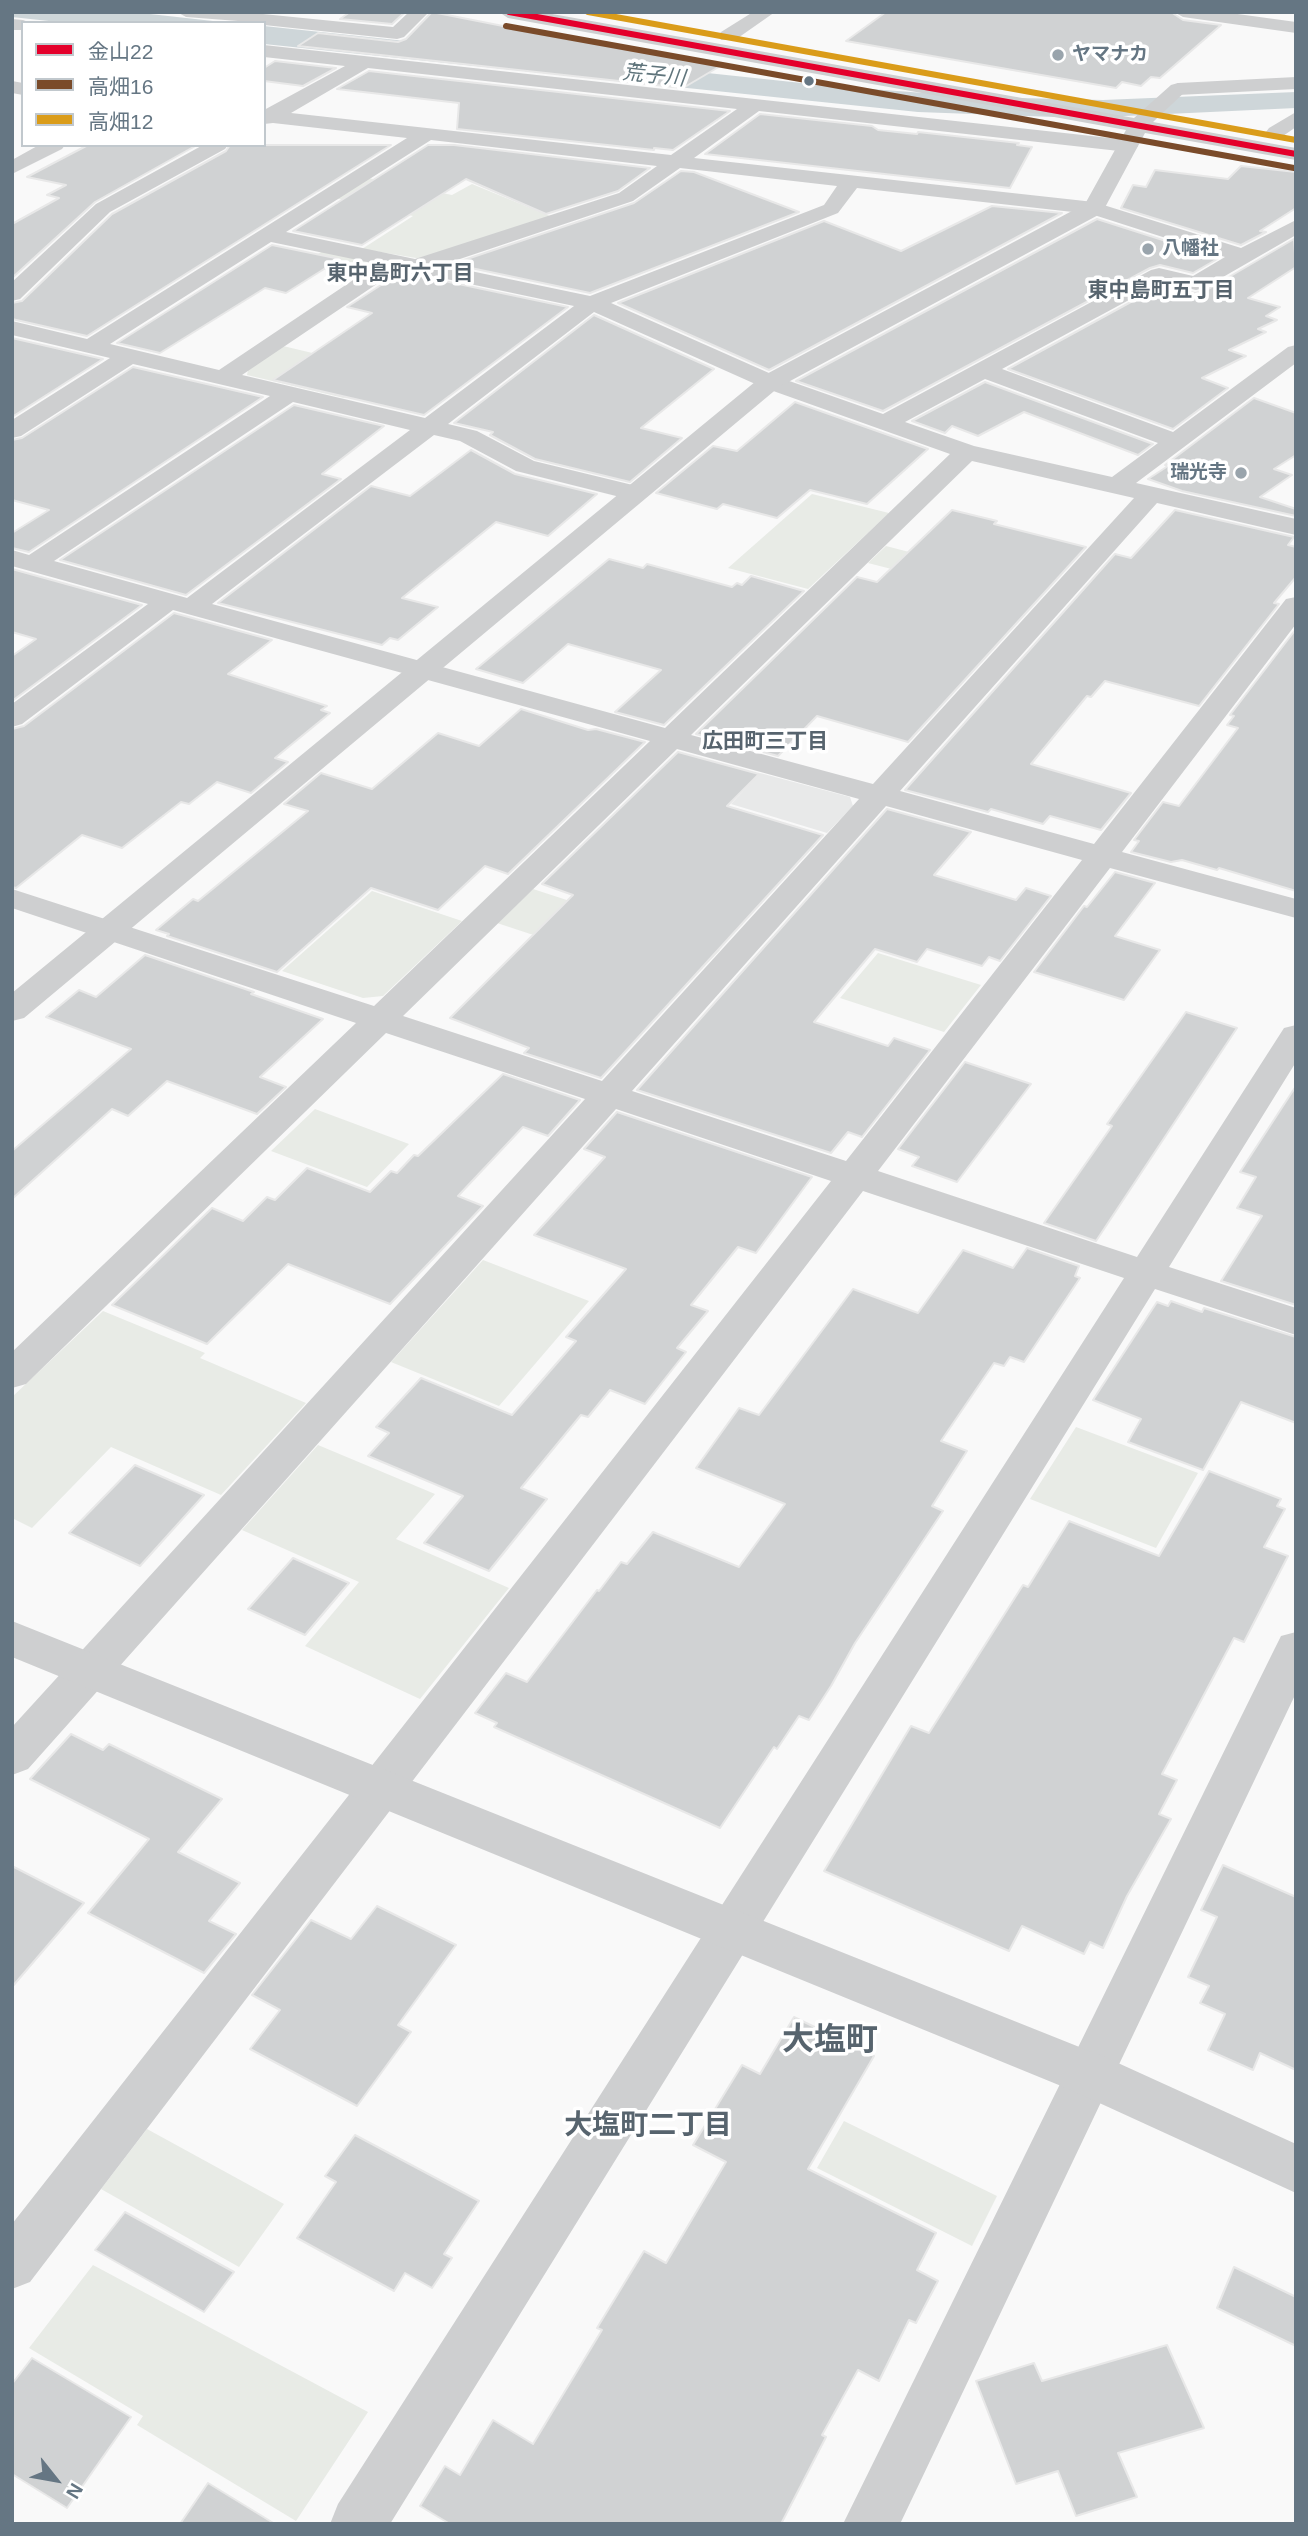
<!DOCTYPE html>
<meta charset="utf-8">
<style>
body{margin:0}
#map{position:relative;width:1308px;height:2536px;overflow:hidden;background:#f9f9f9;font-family:Helvetica,"Noto Sans JP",sans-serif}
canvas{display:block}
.frame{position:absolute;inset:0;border:14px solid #657683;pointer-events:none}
.legend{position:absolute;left:21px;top:21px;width:245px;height:126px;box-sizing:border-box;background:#fff;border:2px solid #c1c8cd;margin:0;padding:9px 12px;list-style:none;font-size:21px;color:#657683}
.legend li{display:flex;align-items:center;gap:14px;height:35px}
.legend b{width:35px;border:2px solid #c1c8cd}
.north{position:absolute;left:21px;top:2445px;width:70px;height:70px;-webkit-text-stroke:5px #fff;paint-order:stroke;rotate:121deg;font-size:19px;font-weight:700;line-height:28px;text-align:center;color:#657683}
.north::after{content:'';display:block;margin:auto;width:24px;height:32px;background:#657683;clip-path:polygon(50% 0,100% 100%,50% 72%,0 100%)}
</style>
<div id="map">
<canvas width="1308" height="2536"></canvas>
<div class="frame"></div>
<ul class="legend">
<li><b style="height:9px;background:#e4002b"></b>金山22</li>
<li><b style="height:9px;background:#7a4b2a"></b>高畑16</li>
<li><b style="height:9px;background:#da9c1a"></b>高畑12</li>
</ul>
<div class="north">N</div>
</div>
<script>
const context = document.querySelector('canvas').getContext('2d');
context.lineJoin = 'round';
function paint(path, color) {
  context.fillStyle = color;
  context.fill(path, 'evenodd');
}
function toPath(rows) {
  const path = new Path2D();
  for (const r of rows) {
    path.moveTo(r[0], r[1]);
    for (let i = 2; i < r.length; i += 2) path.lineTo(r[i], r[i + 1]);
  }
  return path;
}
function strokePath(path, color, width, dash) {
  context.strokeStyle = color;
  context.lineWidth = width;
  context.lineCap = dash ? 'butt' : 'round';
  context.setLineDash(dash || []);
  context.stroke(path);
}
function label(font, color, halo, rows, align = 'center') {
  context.font = font + ' Helvetica,"Noto Sans JP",sans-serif';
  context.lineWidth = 7;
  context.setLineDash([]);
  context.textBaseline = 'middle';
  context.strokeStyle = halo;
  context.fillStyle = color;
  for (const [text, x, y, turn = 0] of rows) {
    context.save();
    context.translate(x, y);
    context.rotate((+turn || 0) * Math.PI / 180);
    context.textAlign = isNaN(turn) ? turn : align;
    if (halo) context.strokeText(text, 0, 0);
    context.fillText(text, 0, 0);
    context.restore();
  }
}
paint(toPath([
 [760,773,850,797,853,806,827,833,731,804]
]), '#e8e9e9');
paint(toPath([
 [368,178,452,195,472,184,550,216,422,259,362,249,413,216,335,198],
 [323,251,374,262,376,266,361,275,304,262],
 [283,346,384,370,344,398,247,375,248,370],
 [812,494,889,513,808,589,728,568],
 [886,546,963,566,946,583,868,563],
 [533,889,720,950,691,980,593,948,588,953,497,923],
 [372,891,462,921,383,996,363,998,282,971],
 [878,953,981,985,944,1032,840,998],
 [315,1109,409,1144,367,1187,271,1151],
 [483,1260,589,1301,499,1406,391,1362],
 [103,1311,205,1353,200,1358,306,1403,221,1495,111,1447,32,1528,12,1518,12,1397],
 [1076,1427,1198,1473,1156,1548,1030,1499],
 [318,1445,435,1494,396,1539,509,1588,420,1699,305,1646,359,1582,242,1530],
 [844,2121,997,2196,972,2246,817,2168],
 [147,2129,284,2204,239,2267,101,2189],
 [93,2265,368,2412,296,2521,137,2425,143,2416,29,2348]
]), '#e8ebe6');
paint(toPath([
 [12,12,132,12,231,23,67,23,12,17],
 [264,26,830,86,978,97,1103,100,1296,92,1296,108,1082,118,918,112,264,44]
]), '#ced6d9');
const building = toPath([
 [350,12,405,12,392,24,340,19,350,12],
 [432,12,574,40,578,38,624,46,722,65,683,88,298,46,318,33,398,42,406,39,432,12],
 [886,12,1171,12,1183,20,1221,25,1160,78,1151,77,1141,86,1122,82,1116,88,846,41,886,12],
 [275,61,336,68,303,86,264,81,264,68,275,61],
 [369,71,730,111,673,150,654,148,654,150,457,129,459,103,337,89,369,71],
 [760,114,872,126,878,130,917,134,918,132,1019,143,1017,145,1032,147,1010,188,705,154,760,114],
 [88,145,197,145,95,202,12,278,12,224,59,198,47,195,66,185,27,177,88,145],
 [230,145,391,145,87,336,12,319,12,303,22,301,112,214,226,151,230,145],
 [428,145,454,145,650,168,618,191,546,214,466,179,362,245,293,231,428,145],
 [1241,166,1296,172,1296,208,1260,231,1266,232,1241,245,1121,208,1133,185,1146,187,1155,170,1228,179,1241,166],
 [681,171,694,172,799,212,590,293,452,264,634,203,681,171],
 [992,206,1062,213,769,370,618,303,824,221,901,251,992,206],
 [1097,219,1219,258,1193,273,1160,265,1150,268,883,411,796,381,1097,219],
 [1294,239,1296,267,1248,298,1280,307,1266,316,1277,320,1258,329,1266,332,1229,350,1246,356,1202,378,1228,388,1173,429,1008,369,1162,285,1195,293,1205,291,1294,239],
 [272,245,340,259,286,293,265,288,160,353,117,343,272,245],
 [411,274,568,307,424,415,273,380,372,313,347,307,381,285,411,274],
 [594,315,714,369,641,428,682,438,630,482,535,459,490,435,493,432,454,423,594,315],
 [12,338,103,359,12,417,12,338],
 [133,367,263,397,29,552,12,548,12,533,49,510,12,500,12,440,22,438,133,367],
 [985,382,1153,444,1138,455,1024,412,978,436,952,426,945,433,912,421,985,382],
 [1254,398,1296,413,1296,455,1274,469,1292,475,1260,497,1296,509,1296,516,1182,491,1148,479,1168,466,1165,465,1254,398],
 [795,402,928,449,867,504,810,490,777,518,723,504,717,509,656,493,713,446,737,451,795,402],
 [294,405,384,426,322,474,341,479,186,595,60,560,294,405],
 [471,450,515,474,597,494,548,536,496,522,402,598,438,607,398,640,390,638,382,645,218,603,371,486,410,496,471,450],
 [952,510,997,521,994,524,1086,547,908,742,817,716,778,756,696,734,857,577,877,582,952,510],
 [1175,510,1294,537,1288,545,1296,547,1296,577,1274,603,1279,604,1199,706,1105,681,1091,697,1087,696,1031,764,1131,793,1101,830,1050,816,1043,824,991,809,988,812,905,790,1115,554,1131,558,1175,510],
 [609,559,643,568,647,564,732,587,737,583,742,585,751,576,804,591,664,725,615,712,661,670,568,644,523,683,476,669,609,559],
 [12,569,142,605,12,701,12,656,36,639,12,632,12,569],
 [174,613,272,640,228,674,327,706,321,710,330,713,275,758,288,762,251,793,217,782,189,804,181,802,122,848,82,835,16,888,12,887,12,729,24,726,174,613],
 [1296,629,1296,891,1219,868,1217,870,1182,860,1171,862,1131,852,1139,841,1134,840,1163,802,1179,806,1238,728,1227,725,1234,716,1230,715,1296,629],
 [521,709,588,730,596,729,645,742,508,874,485,866,438,910,371,888,277,972,167,936,169,934,156,930,193,899,198,901,308,811,284,804,321,773,372,789,438,733,479,746,521,709],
 [678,752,759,774,727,806,823,835,601,1078,524,1053,529,1048,450,1018,573,895,542,884,678,752],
 [887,809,971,832,934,875,1016,900,1026,888,1051,896,1000,961,989,957,982,966,927,949,917,962,875,949,814,1022,888,1046,894,1038,930,1050,862,1137,848,1132,831,1153,637,1090,887,809],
 [1115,872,1155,883,1115,936,1160,950,1124,1000,1034,972,1084,906,1087,907,1115,872],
 [145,955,254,992,251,994,323,1019,260,1077,286,1087,257,1114,167,1081,128,1116,112,1109,12,1199,12,1151,131,1049,46,1017,79,990,96,997,145,955],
 [1186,1012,1237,1028,1096,1241,1044,1223,1112,1126,1107,1124,1186,1012],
 [965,1062,1031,1084,957,1182,912,1166,919,1157,898,1149,965,1062],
 [503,1074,580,1100,548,1136,523,1127,458,1196,483,1206,390,1304,288,1264,207,1344,112,1305,212,1208,243,1221,267,1197,275,1200,307,1168,370,1192,391,1171,397,1173,414,1155,418,1156,503,1074],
 [1296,1086,1296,1305,1221,1281,1262,1216,1237,1208,1256,1177,1240,1172,1296,1086],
 [617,1112,812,1177,756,1253,738,1247,691,1305,708,1311,677,1348,686,1352,645,1404,610,1390,588,1417,581,1415,521,1488,547,1499,489,1571,424,1543,463,1496,368,1456,389,1433,376,1427,421,1378,512,1415,576,1341,566,1337,626,1269,534,1235,605,1157,584,1149,617,1112],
 [1027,1248,1079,1266,1075,1276,1080,1278,1024,1362,1010,1357,1004,1366,994,1363,941,1441,967,1451,932,1506,943,1511,855,1643,831,1686,809,1720,799,1716,777,1749,774,1747,720,1828,494,1727,497,1723,475,1713,506,1673,527,1682,597,1590,599,1591,621,1562,627,1564,653,1532,739,1567,785,1504,696,1468,739,1408,759,1415,853,1289,918,1313,963,1250,1013,1268,1027,1248],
 [1171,1301,1202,1312,1204,1308,1296,1337,1296,1423,1241,1402,1203,1470,1128,1442,1141,1419,1093,1400,1157,1302,1168,1306,1171,1301],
 [135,1465,204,1495,140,1566,69,1533,135,1465],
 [1209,1471,1281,1499,1277,1506,1285,1509,1264,1547,1288,1556,1244,1642,1234,1638,1162,1774,1177,1780,1159,1814,1171,1819,1127,1896,1103,1948,1090,1942,1084,1954,1022,1926,1009,1951,824,1871,911,1726,929,1733,1023,1585,1028,1587,1069,1521,1159,1556,1209,1471],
 [293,1558,349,1583,305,1635,248,1609,293,1558],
 [71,1734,103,1750,109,1744,222,1799,178,1852,240,1883,209,1921,236,1934,204,1973,88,1913,149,1839,30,1779,71,1734],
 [1223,1865,1296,1897,1296,2070,1260,2053,1253,2070,1208,2050,1225,2014,1200,2003,1209,1986,1188,1977,1217,1917,1201,1910,1223,1865],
 [12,1866,84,1903,12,1987,12,1866],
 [377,1906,456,1945,398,2025,411,2032,357,2106,250,2049,280,2010,252,1995,311,1920,351,1939,377,1906],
 [794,2017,874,2056,808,2169,936,2233,917,2270,938,2281,916,2323,909,2320,879,2381,858,2370,822,2435,826,2437,781,2524,450,2524,420,2506,445,2466,460,2475,493,2420,533,2444,602,2330,597,2328,644,2251,666,2263,726,2162,693,2145,742,2065,760,2074,794,2017],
 [355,2135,479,2201,444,2254,452,2258,432,2288,405,2273,394,2291,297,2238,336,2182,325,2176,355,2135],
 [125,2212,234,2272,204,2312,95,2250,125,2212],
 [1234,2267,1296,2297,1296,2346,1217,2308,1234,2267],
 [1167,2345,1204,2428,1118,2453,1137,2497,1076,2516,1058,2471,1016,2484,976,2381,1034,2363,1042,2381,1167,2345],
 [32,2358,131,2417,67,2508,12,2474,12,2384,32,2358],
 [208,2483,275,2524,180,2524,208,2483]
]);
paint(building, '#d0d2d3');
strokePath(building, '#e8e8e8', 2);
paint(toPath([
 [177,12,243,12,393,27,409,12,429,12,404,37,397,39,264,25,264,23,186,17,177,12],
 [753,12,775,12,735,40,721,40,719,36,721,32,753,12],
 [1174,12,1223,12,1296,22,1296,33,1183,17,1174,12],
 [12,19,23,20,31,23,23,23,23,30,12,30,12,19],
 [264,45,1128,140,1135,142,1138,146,1135,150,1128,152,759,111,694,158,1094,202,1241,248,1296,220,1296,235,1204,288,1196,290,1162,282,1002,369,1173,432,1288,347,1296,345,1296,363,1136,483,1296,519,1296,535,1157,503,900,791,1094,844,1286,599,1296,597,1296,624,1122,852,1296,899,1296,918,1110,868,878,1171,1137,1257,1284,1028,1296,1025,1296,1062,1169,1267,1296,1308,1296,1335,1155,1289,390,2524,330,2524,338,2504,1124,1278,863,1191,30,2282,12,2289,12,2224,831,1181,616,1109,28,1769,12,1775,12,1727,585,1099,386,1033,26,1384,12,1388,12,1352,356,1023,12,908,12,889,374,1006,650,741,173,610,22,724,12,727,12,704,148,604,12,566,12,550,29,555,270,396,133,364,21,436,12,438,12,420,110,358,12,335,12,321,87,339,407,138,273,123,264,124,264,110,345,66,264,57,264,45],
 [368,68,737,109,671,155,291,113,368,68],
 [431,140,657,166,619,193,415,259,286,232,431,140],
 [680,168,837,186,824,205,590,296,442,265,633,201,680,168],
 [857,188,1091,214,1225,257,1193,276,1159,268,1151,270,883,414,778,377,611,303,838,213,857,188],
 [271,242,377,264,219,370,110,344,271,242],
 [399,269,574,306,425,418,242,375,399,269],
 [594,312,762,387,950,454,665,728,212,604,434,435,460,441,516,471,636,501,645,498,649,493,645,488,534,461,477,431,448,424,594,312],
 [985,379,1158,443,1112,477,974,446,905,422,985,379],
 [293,402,410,430,187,598,54,561,293,402],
 [972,461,1134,498,873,784,691,735,972,461],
 [677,749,859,799,602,1081,403,1016,677,749],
 [886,806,1082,860,846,1161,632,1091,886,806],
 [1296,77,1296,89,1178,95,1168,89,1178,83,1296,77],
 [12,81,23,83,23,95,12,93,12,81],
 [1296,112,1296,127,1283,136,1269,136,1266,132,1269,128,1296,112],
 [39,145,65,145,62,149,12,174,12,160,39,145],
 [203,145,228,145,225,149,110,212,20,299,12,301,12,282,96,204,203,145],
 [1296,1632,1296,1693,900,2524,843,2524,1275,1648,1281,1636,1296,1632]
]), '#cecfd0');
paint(toPath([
 [499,12,541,12,1134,118,1171,85,1178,83,1185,85,1188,89,1153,122,1296,148,1296,160,1145,133,1102,213,779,387,24,1018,12,1021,12,993,761,377,1085,204,1126,130,508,18,499,12],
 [12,1621,1107,2058,1296,2144,1296,2193,1071,2090,12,1657,12,1621]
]), '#cecfd0');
strokePath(toPath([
 [509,12,1296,154]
]), '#e4002b', 6);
strokePath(toPath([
 [506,26,1294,168]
]), '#7a4b2a', 6);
strokePath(toPath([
 [588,12,1296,140]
]), '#da9c1a', 6);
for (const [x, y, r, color] of [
 [1058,55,7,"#99a4ac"],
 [809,81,6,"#657683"],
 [1148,249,7,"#99a4ac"],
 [1241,473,7,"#99a4ac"]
]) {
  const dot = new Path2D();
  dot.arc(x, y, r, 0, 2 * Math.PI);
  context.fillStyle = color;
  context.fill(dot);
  strokePath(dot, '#fff', 2.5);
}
label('bold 19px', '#657683', '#fff', [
 ["ヤマナカ",1072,55],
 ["八幡社",1162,249],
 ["瑞光寺",1227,473,"right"]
], 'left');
label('italic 21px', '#60757c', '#fff', [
 ["荒子川",654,76,6]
]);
label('bold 21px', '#57646e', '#fff', [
 ["東中島町六丁目",400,274],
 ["東中島町五丁目",1161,291],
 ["広田町三丁目",765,742]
]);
label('bold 28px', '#57646e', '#fff', [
 ["大塩町二丁目",648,2126]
]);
label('bold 32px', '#57646e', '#fff', [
 ["大塩町",830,2041]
]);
</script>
